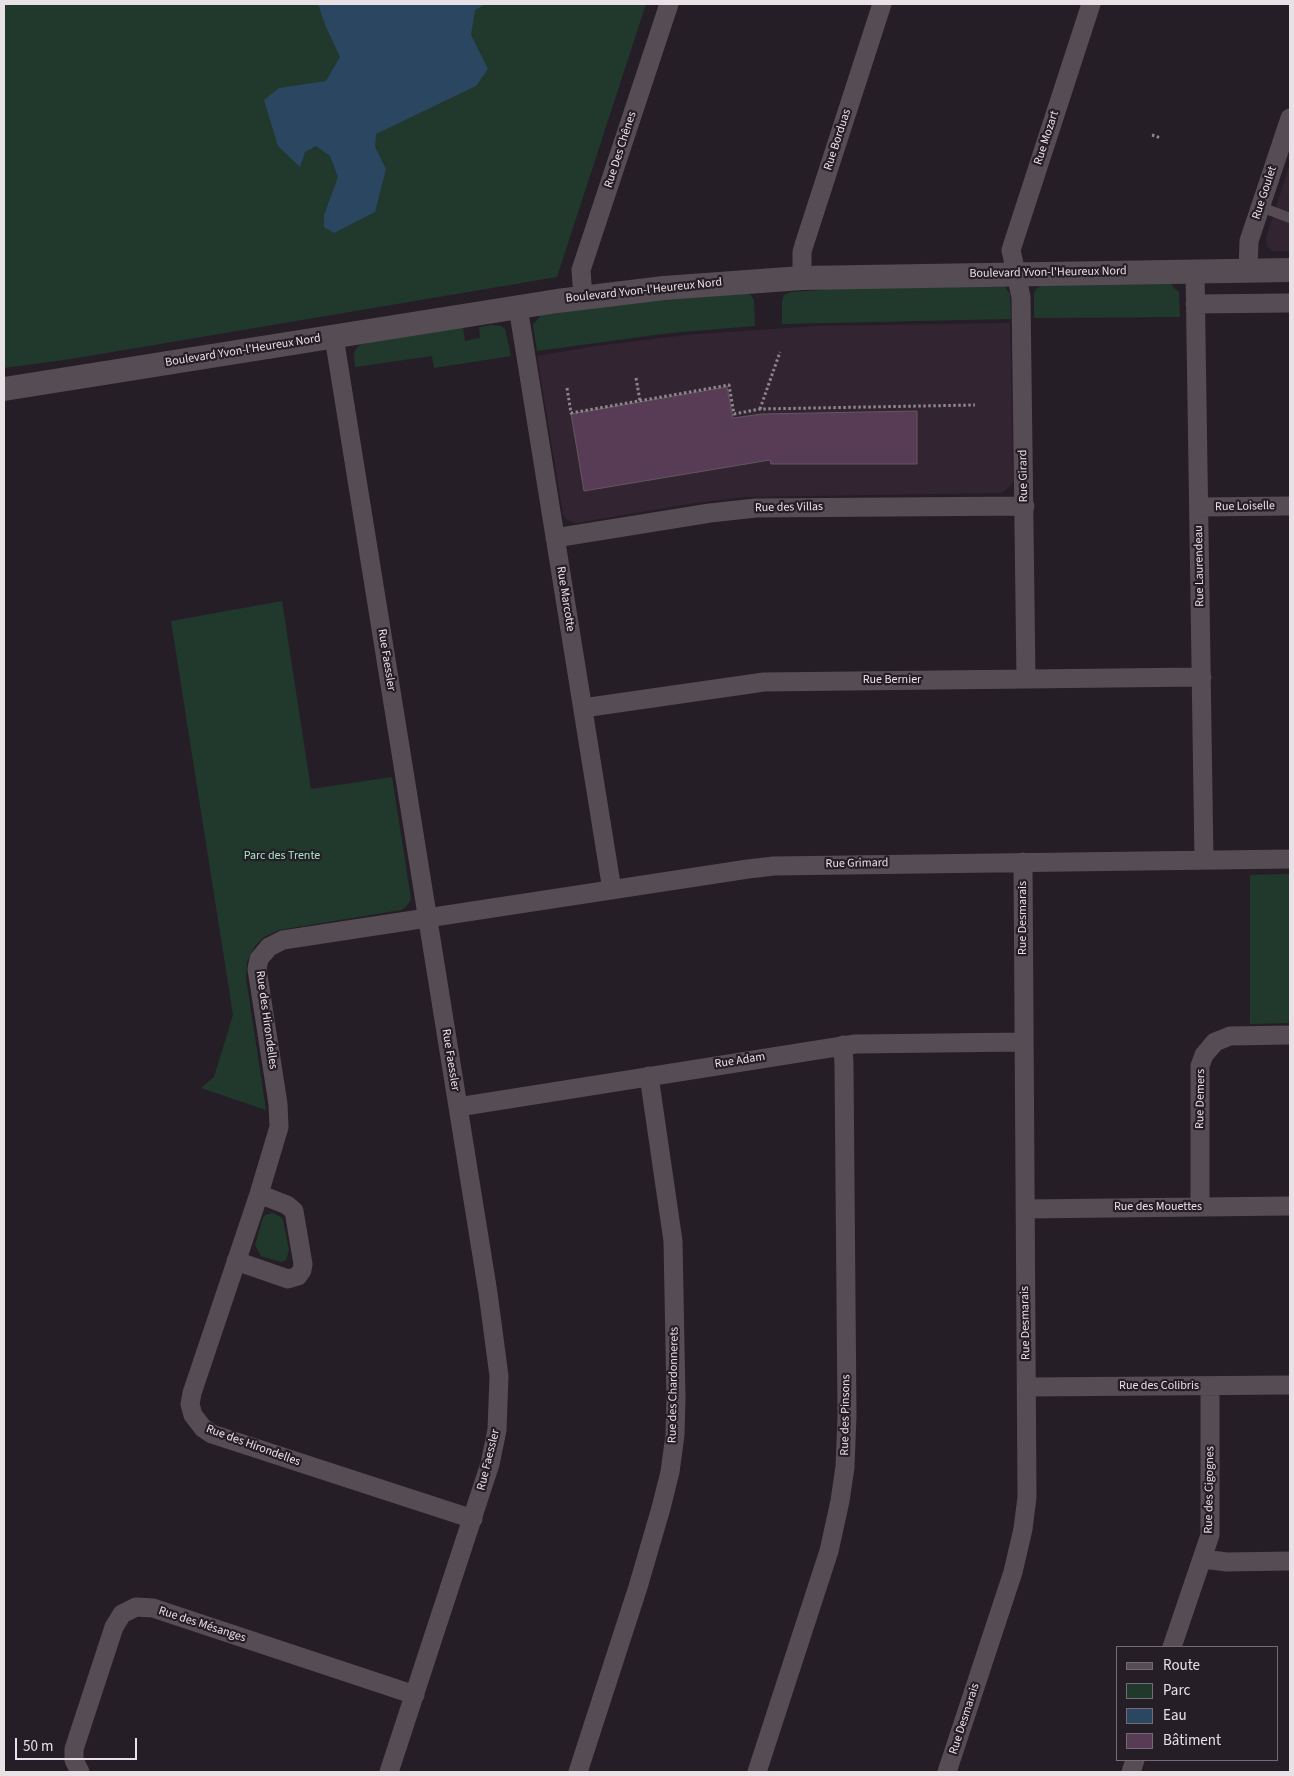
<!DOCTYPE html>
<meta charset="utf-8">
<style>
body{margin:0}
#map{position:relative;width:1294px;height:1776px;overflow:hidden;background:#261e26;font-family:"Source Sans 3",sans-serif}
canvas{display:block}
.frame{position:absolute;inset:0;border:5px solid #e8e2e7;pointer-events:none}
.legend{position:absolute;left:1116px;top:1646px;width:162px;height:115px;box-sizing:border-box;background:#261e26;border:1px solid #746c73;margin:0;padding:6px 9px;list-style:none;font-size:15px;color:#e8e2e7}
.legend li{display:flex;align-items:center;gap:10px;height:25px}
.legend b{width:25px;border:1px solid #746c73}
.scale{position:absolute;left:15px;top:1738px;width:122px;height:22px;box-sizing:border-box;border:2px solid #e8e2e7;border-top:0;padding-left:6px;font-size:15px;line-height:18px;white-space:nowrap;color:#e8e2e7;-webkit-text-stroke:4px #261e26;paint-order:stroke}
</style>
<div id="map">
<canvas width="1294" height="1776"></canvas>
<div class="frame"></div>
<ul class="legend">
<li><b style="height:6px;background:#554c54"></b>Route</li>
<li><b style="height:14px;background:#21382d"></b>Parc</li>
<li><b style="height:14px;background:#2b4660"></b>Eau</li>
<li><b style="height:14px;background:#583c56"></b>Bâtiment</li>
</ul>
<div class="scale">50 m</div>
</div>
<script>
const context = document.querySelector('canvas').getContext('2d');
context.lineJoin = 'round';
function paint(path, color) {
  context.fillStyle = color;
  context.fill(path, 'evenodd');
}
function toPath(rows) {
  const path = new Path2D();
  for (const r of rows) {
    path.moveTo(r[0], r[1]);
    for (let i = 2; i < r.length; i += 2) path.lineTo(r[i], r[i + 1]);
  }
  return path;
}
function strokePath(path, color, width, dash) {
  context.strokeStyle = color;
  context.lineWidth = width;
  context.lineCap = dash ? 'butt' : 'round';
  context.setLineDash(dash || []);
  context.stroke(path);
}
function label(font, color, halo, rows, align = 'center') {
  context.font = font + ' "Source Sans 3",sans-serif';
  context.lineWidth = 4.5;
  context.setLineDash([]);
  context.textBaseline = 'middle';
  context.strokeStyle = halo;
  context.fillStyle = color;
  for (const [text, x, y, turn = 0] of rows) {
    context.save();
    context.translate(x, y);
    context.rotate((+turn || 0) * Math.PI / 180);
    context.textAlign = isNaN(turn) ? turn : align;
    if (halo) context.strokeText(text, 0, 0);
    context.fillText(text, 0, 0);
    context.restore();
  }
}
paint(toPath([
 [1290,164,1290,251,1272,251,1267,246,1266,238],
 [1010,323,1013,481,1010,486,1003,492,998,493,743,497,688,504,576,523,566,519,563,514,537,356,596,346,686,335,815,326]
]), '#322531');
paint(toPath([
 [4,4,646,4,557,277,71,359,4,368],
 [1173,282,1172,286,1179,292,1180,317,1034,318,1034,294,1036,289,1041,285],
 [822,287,1005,287,1010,294,1011,319,782,324,782,301,784,295,791,292,822,290],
 [745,292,751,295,754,301,755,326,670,333,537,351,533,325,541,315,637,301],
 [492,325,501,326,505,329,511,356,434,368,432,356,355,367,354,353,357,347,362,344,463,327,465,341,480,338,479,327],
 [282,601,311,789,392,777,411,899,406,907,401,910,279,930,264,937,255,946,247,961,246,978,266,1110,201,1088,214,1077,233,1015,171,621],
 [1290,874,1290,1023,1250,1024,1250,875],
 [273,1213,281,1217,283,1220,289,1250,286,1260,281,1262,261,1256,255,1245,263,1218,265,1215]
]), '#21382d');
paint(toPath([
 [318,4,486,4,475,10,471,35,488,69,476,86,376,134,375,147,386,169,375,212,334,233,324,227,324,215,338,177,330,156,316,146,305,152,300,167,278,146,264,100,279,88,326,81,340,57,326,27]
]), '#2b4660');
const building = toPath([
 [727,387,733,418,762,414,917,411,917,464,771,464,770,460,584,491,571,414,727,387]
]);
paint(building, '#583c56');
strokePath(building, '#615860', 1);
strokePath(toPath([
 [1152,135,1161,138],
 [636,378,640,401],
 [567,388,571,413,729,385,734,414,760,409,975,405],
 [760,409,780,352]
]), '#8d868c', 3, [2.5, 2.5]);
strokePath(toPath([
 [1261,207,1290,218]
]), '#554c54', 10);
strokePath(toPath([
 [1248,270,1249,241,1290,118],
 [1195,271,1204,860],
 [802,278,802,252,804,245,882,4],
 [583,297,581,270,669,4],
 [1195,304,1290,303],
 [518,307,612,890],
 [334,337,488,1293,499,1376,497,1430,490,1464,389,1772],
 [1199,507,1290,506],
 [555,538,710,513,756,508,1025,506],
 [1026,679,1021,297,1011,250,1091,4],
 [583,708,764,682,1202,677],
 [458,1107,855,1044,1024,1042],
 [1200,1207,1200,1066,1204,1055,1215,1042,1230,1036,1290,1035],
 [1025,1209,1290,1206],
 [236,1261,288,1279,298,1276,302,1270,303,1264,294,1211,287,1205,259,1194],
 [1027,1387,1290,1385],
 [473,1519,212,1434,203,1428,193,1415,190,1404,192,1393,259,1194,279,1127,278,1104,257,969,259,959,269,947,283,940,748,869,774,866,1290,859],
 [1203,1559,1227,1562,1290,1561],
 [1172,1647,1210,1535,1210,1386],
 [80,1772,74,1760,74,1749,114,1627,122,1614,136,1607,153,1608,415,1695],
 [578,1772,638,1587,661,1508,670,1472,675,1435,676,1398,673,1241,649,1076],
 [757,1772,829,1551,840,1501,845,1467,847,1416,844,1065,843,1045],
 [947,1772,1013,1572,1023,1529,1027,1497,1023,862],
 [1131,1772,1135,1760]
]), '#554c54', 19);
strokePath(toPath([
 [4,389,557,301,664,288,802,278,1290,270]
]), '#554c54', 24);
label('12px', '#e8e2e7', '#261e26', [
 ["Rue Mozart",1047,138,-72],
 ["Rue Borduas",838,140,-72],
 ["Rue Des Chênes",621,150,-72],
 ["Rue Goulet",1265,193,-72],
 ["Boulevard Yvon-l'Heureux Nord",1048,273,-1],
 ["Boulevard Yvon-l'Heureux Nord",644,291,-6],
 ["Boulevard Yvon-l'Heureux Nord",243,351,-9],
 ["Rue Girard",1024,476,-91],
 ["Rue Loiselle",1245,507,-1],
 ["Rue des Villas",789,508,-1],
 ["Rue Laurendeau",1200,566,-91],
 ["Rue Marcotte",565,599,81],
 ["Rue Faessler",386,660,81],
 ["Rue Bernier",892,680],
 ["Rue Grimard",857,864,-1],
 ["Rue Desmarais",1023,918,-90],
 ["Rue des Hirondelles",266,1020,82],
 ["Rue Faessler",450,1060,81],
 ["Rue Adam",740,1061,-9],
 ["Rue Demers",1201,1099,-89],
 ["Rue des Mouettes",1158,1207],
 ["Rue Desmarais",1026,1323,-91],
 ["Rue des Chardonnerets",674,1385,-89],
 ["Rue des Colibris",1159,1386],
 ["Rue des Pinsons",846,1415,-89],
 ["Rue des Hirondelles",253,1446,20],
 ["Rue Faessler",489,1460,-76],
 ["Rue des Cigognes",1210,1490,-89],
 ["Rue des Mésanges",202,1625,18],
 ["Rue Desmarais",965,1719,-72]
]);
label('12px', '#a0e7c5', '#261e26', [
 ["Parc des Trente",282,856]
]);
</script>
